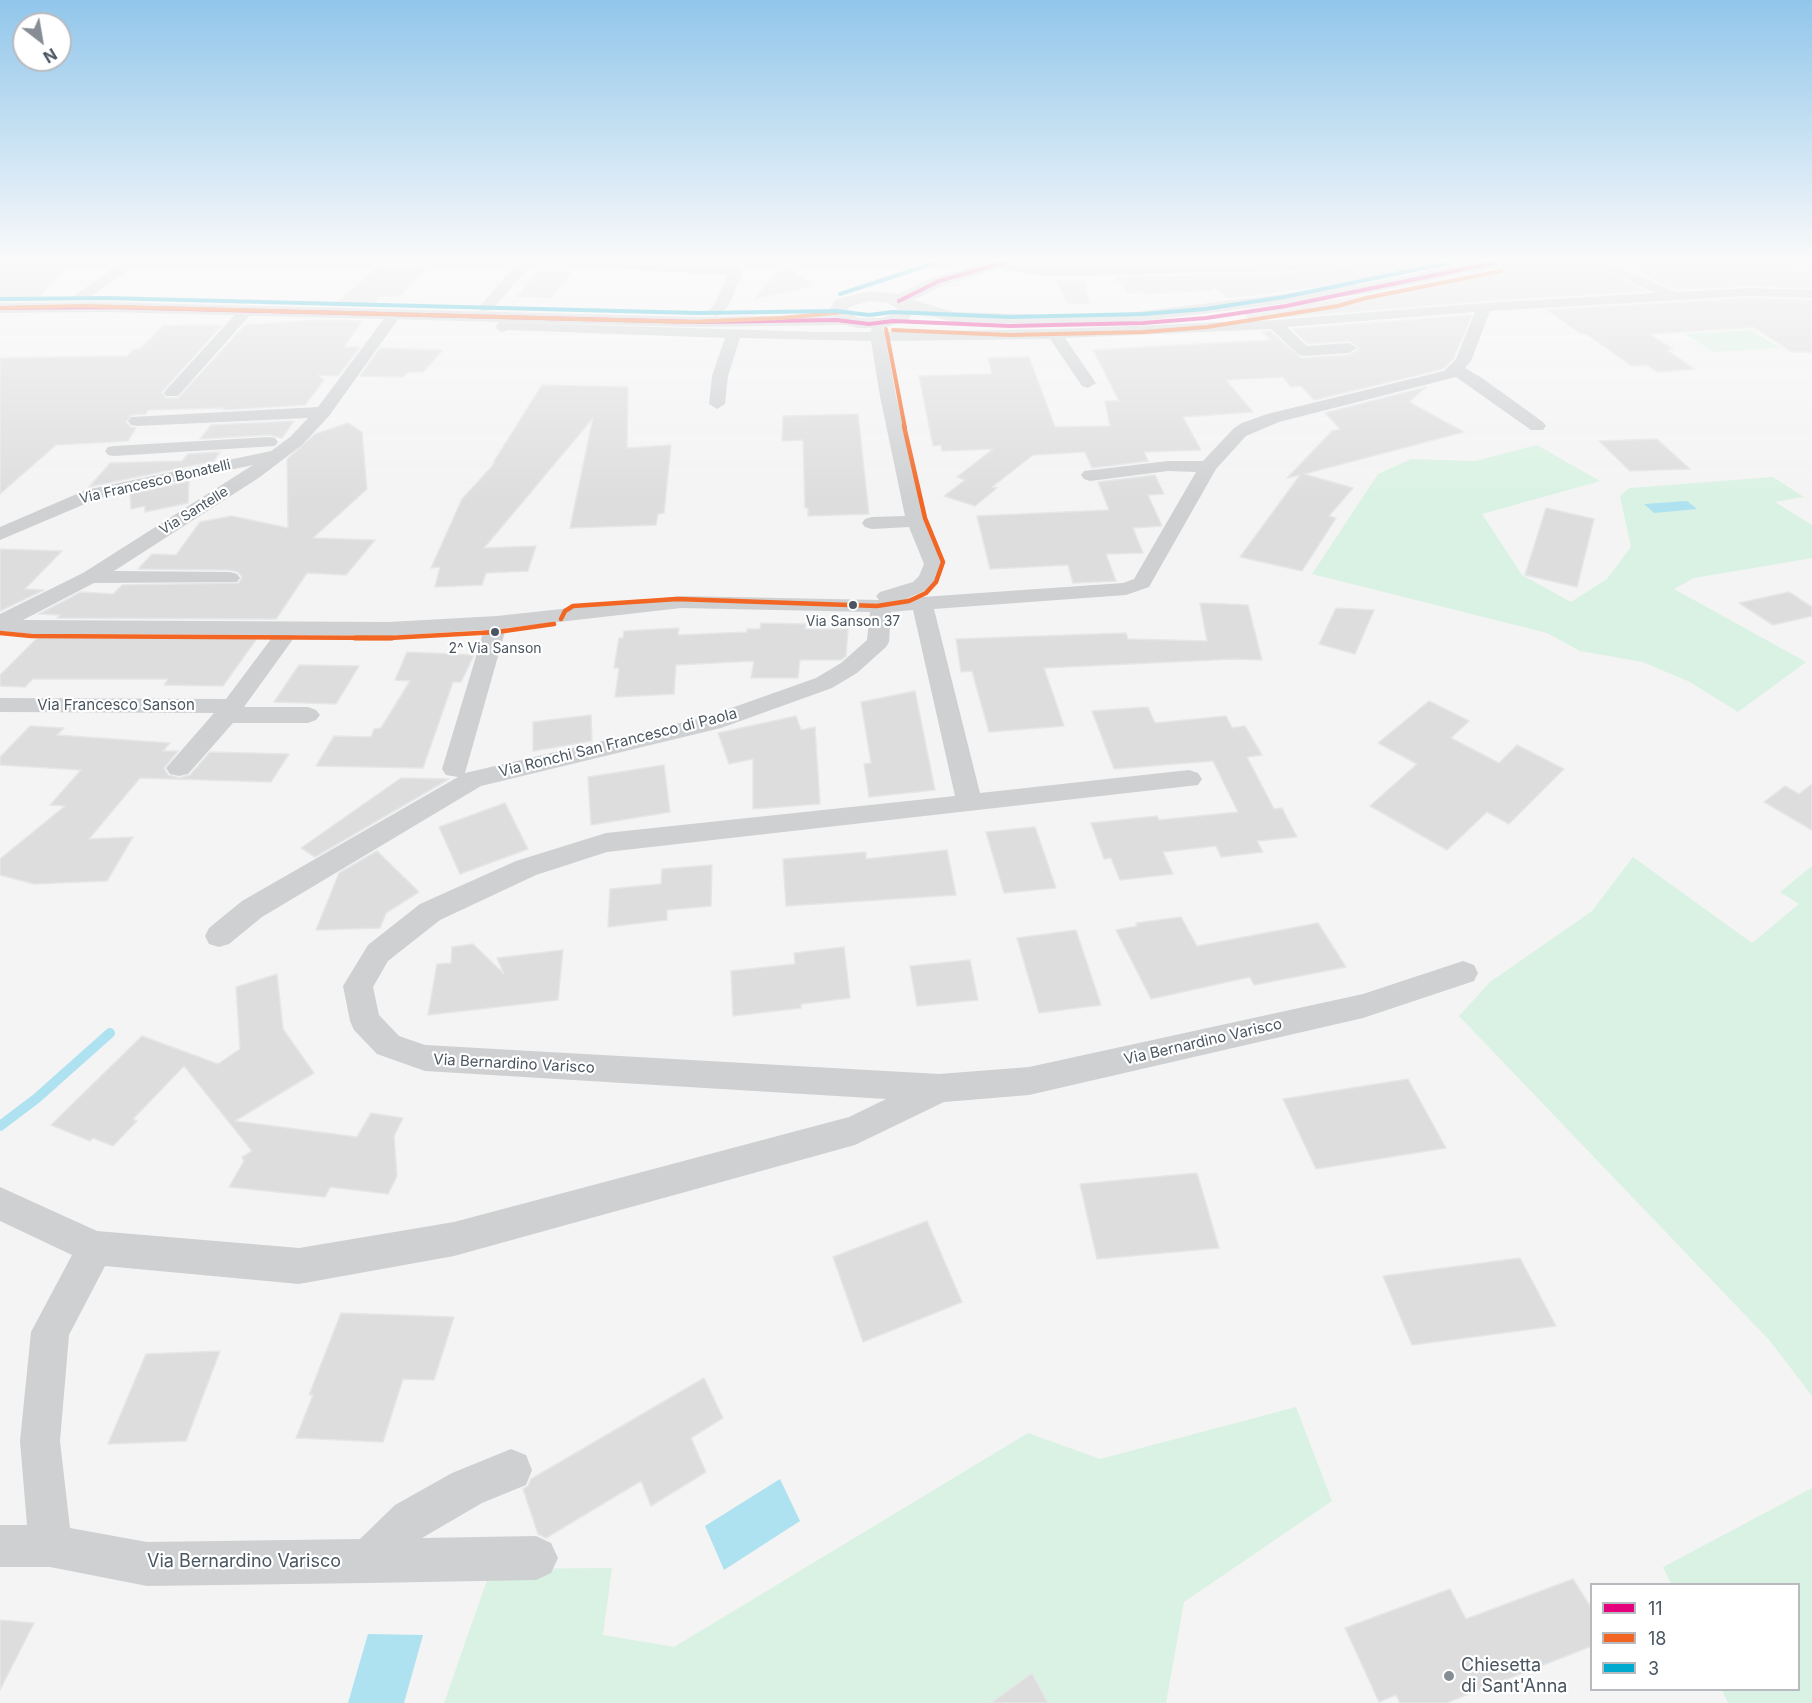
<!DOCTYPE html>
<style>
body{margin:0}
#map{position:relative;width:1812px;height:1703px;overflow:hidden;background:#f4f4f4;font-family:Inter,sans-serif}
canvas{display:block}
.legend{position:absolute;left:1590px;top:1583px;width:210px;height:108px;box-sizing:border-box;background:#fff;border:2px solid #b7bbc0;margin:0;padding:8px 10px;list-style:none;font-size:18px;color:#4a5661}
.legend li{display:flex;align-items:center;gap:12px;height:30px}
.legend b{width:30px;border:2px solid #b7bbc0}
.north{position:absolute;left:12px;top:12px;width:60px;height:60px;box-sizing:border-box;background:#fff;border:2px solid #b7bbc0;border-radius:50%;rotate:149deg;font-size:16px;font-weight:700;line-height:24px;text-align:center;color:#4a5661}
.north::after{content:'';display:block;margin:auto;width:21px;height:27px;background:#868d94;clip-path:polygon(50% 0,100% 100%,50% 72%,0 100%)}
</style>
<div id="map">
<canvas width="1812" height="1703"></canvas>
<ul class="legend">
<li><b style="height:8px;background:#e5007d"></b>11</li>
<li><b style="height:8px;background:#f26522"></b>18</li>
<li><b style="height:8px;background:#00a9ce"></b>3</li>
</ul>
<div class="north">N</div>
</div>
<script>
const context = document.querySelector('canvas').getContext('2d');
context.lineJoin = 'round';
function paint(path, color) {
  context.fillStyle = color;
  context.fill(path, 'evenodd');
}
function toPath(rows) {
  const path = new Path2D();
  for (const r of rows) {
    path.moveTo(r[0], r[1]);
    for (let i = 2; i < r.length; i += 2) path.lineTo(r[i], r[i + 1]);
  }
  return path;
}
function strokePath(path, color, width, dash) {
  context.strokeStyle = color;
  context.lineWidth = width;
  context.lineCap = dash ? 'butt' : 'round';
  context.setLineDash(dash || []);
  context.stroke(path);
}
function label(font, color, halo, rows, align = 'center') {
  context.font = font + ' Inter,sans-serif';
  context.lineWidth = 4.5;
  context.setLineDash([]);
  context.textBaseline = 'middle';
  context.strokeStyle = halo;
  context.fillStyle = color;
  for (const [text, x, y, turn = 0] of rows) {
    context.save();
    context.translate(x, y);
    context.rotate((+turn || 0) * Math.PI / 180);
    context.textAlign = isNaN(turn) ? turn : align;
    if (halo) context.strokeText(text, 0, 0);
    context.fillText(text, 0, 0);
    context.restore();
  }
}
paint(toPath([
 [1750,330,1781,348,1713,352,1685,334],
 [1537,445,1600,481,1482,514,1522,575,1571,602,1607,579,1631,547,1620,496,1629,488,1773,477,1804,497,1775,502,1812,525,1812,558,1694,578,1674,589,1806,662,1738,712,1690,682,1643,662,1580,651,1547,633,1312,574,1378,474,1411,459,1475,461],
 [1633,857,1752,943,1799,904,1780,892,1812,866,1812,1396,1770,1341,1459,1016,1490,982,1592,911],
 [1296,1407,1332,1501,1184,1602,1166,1703,444,1703,491,1569,612,1568,603,1635,674,1647,1028,1433,1100,1459],
 [1812,1488,1812,1703,1728,1703,1722,1690,1798,1690,1798,1584,1671,1584,1663,1567]
]), '#d9f2e3');
paint(toPath([
 [1687,501,1697,509,1654,513,1644,504],
 [780,1479,800,1521,724,1570,705,1526],
 [368,1634,423,1635,404,1703,348,1703]
]), '#aee2f0');
strokePath(toPath([
 [0,1126,37,1098,110,1033]
]), '#aee2f0', 10);
const building = toPath([
 [0,262,72,262,35,300,0,301,0,262],
 [1372,262,1460,262,1364,282,1227,298,1212,284,1214,290,1144,294,1142,292,1128,293,1115,277,1288,273,1372,262],
 [1509,262,1588,262,1646,291,1484,301,1275,318,1249,319,1241,311,1364,296,1499,269,1509,262],
 [1615,262,1788,262,1791,267,1812,274,1812,288,1750,286,1676,290,1615,262],
 [784,264,813,286,754,299,784,264],
 [379,265,429,266,398,297,380,296,373,306,333,306,379,265],
 [539,270,571,272,551,298,517,297,539,270],
 [1084,280,1089,303,1068,304,1057,281,1084,280],
 [1750,298,1812,300,1812,352,1792,352,1754,327,1649,334,1673,349,1667,350,1695,369,1657,372,1647,365,1632,366,1586,334,1581,334,1547,310,1750,298],
 [1472,315,1454,358,1443,369,1314,400,1301,386,1291,387,1283,377,1226,380,1253,412,1183,417,1201,450,1144,452,1148,461,1092,468,1085,452,1033,455,992,487,997,488,975,506,944,496,965,480,957,477,993,449,942,451,941,445,933,446,919,376,992,374,988,358,1029,357,1055,427,1110,426,1105,401,1119,401,1093,350,1271,340,1262,332,1270,331,1302,358,1349,355,1359,349,1350,341,1308,344,1292,329,1472,315],
 [318,320,362,321,344,347,360,347,338,376,318,375,324,380,305,405,223,410,224,408,148,410,146,414,131,415,126,422,131,427,136,428,128,441,56,445,0,494,0,358,127,356,134,349,140,349,163,326,222,325,162,392,166,398,178,398,245,325,318,320],
 [380,348,443,350,423,372,408,372,403,377,360,376,380,348],
 [542,385,628,387,627,448,671,445,664,513,658,514,656,525,570,528,593,418,484,548,536,546,528,571,486,573,482,585,435,587,440,567,431,568,462,499,495,463,493,463,542,385],
 [1426,387,1409,402,1464,432,1304,474,1353,488,1329,516,1336,518,1302,571,1240,557,1300,475,1287,478,1332,431,1340,429,1325,413,1426,387],
 [858,414,869,514,808,516,808,508,805,508,803,440,782,441,783,416,858,414],
 [294,421,282,438,269,435,200,439,211,425,294,421],
 [348,423,362,432,367,489,313,538,375,540,346,575,307,573,276,619,57,618,60,615,39,614,81,592,113,594,122,585,239,583,242,577,238,572,230,570,138,569,152,554,176,555,200,522,232,516,288,528,287,459,315,434,348,423],
 [1657,439,1690,469,1630,471,1599,441,1657,439],
 [220,452,214,461,89,487,110,463,182,461,188,454,220,452],
 [1155,475,1164,494,1148,495,1162,526,1133,528,1143,553,1106,554,1116,581,1073,583,1068,565,990,569,977,516,1109,510,1098,482,1155,475],
 [189,481,188,503,145,512,145,506,131,509,130,494,189,481],
 [1546,508,1594,519,1577,587,1525,575,1546,508],
 [0,549,62,551,25,589,44,590,0,611,0,549],
 [1789,592,1812,607,1812,616,1773,625,1739,603,1789,592],
 [1200,603,1248,605,1262,660,1235,659,1044,668,1064,726,989,732,972,671,961,672,956,639,1126,633,1128,639,1207,641,1200,603],
 [1336,608,1374,610,1355,654,1319,644,1336,608],
 [761,623,806,624,805,629,848,629,846,656,841,660,800,660,798,678,751,678,754,661,676,665,674,694,615,697,619,668,614,668,619,638,623,638,624,631,679,628,678,635,747,632,747,629,760,629,761,623],
 [39,636,258,637,223,686,164,685,168,679,33,679,25,687,0,686,0,675,39,636],
 [407,652,474,655,461,682,453,682,423,768,316,766,334,736,371,737,374,729,381,728,410,681,395,680,407,652],
 [299,665,359,666,336,704,274,702,299,665],
 [915,691,935,790,869,797,864,764,871,763,861,702,915,691],
 [1429,701,1469,721,1451,738,1499,763,1517,745,1564,769,1509,824,1487,812,1447,850,1370,806,1417,764,1378,743,1429,701],
 [1148,707,1155,723,1226,716,1232,728,1245,726,1262,755,1247,757,1274,809,1282,808,1297,837,1257,841,1263,852,1221,857,1216,846,1163,852,1173,874,1120,880,1111,858,1104,859,1091,823,1157,816,1159,820,1238,812,1213,761,1114,769,1092,711,1148,707],
 [591,715,592,741,533,751,533,722,591,715],
 [796,716,801,730,815,727,820,804,753,809,753,759,729,764,718,733,796,716],
 [30,726,64,728,57,735,170,743,163,751,178,751,164,768,168,775,179,778,190,775,210,752,289,754,271,782,140,778,89,839,133,837,107,881,34,884,0,875,0,859,65,806,50,805,81,770,0,765,0,757,30,726],
 [664,765,670,812,591,825,588,777,664,765],
 [401,778,449,779,315,857,301,848,401,778],
 [1812,784,1812,830,1764,802,1785,786,1799,794,1812,784],
 [505,803,528,849,460,874,439,827,505,803],
 [1035,827,1056,888,1004,893,986,832,1035,827],
 [947,850,956,895,786,906,783,859,866,852,866,859,947,850],
 [377,851,419,892,386,913,380,928,316,930,339,873,377,851],
 [712,865,711,906,667,910,667,920,608,927,610,889,661,884,662,869,712,865],
 [1181,917,1197,946,1318,923,1346,967,1254,985,1250,977,1151,999,1116,930,1137,926,1136,923,1181,917],
 [1076,930,1101,1005,1039,1013,1017,938,1076,930],
 [473,944,504,974,497,958,563,950,558,1000,428,1015,437,964,451,963,452,947,473,944],
 [844,947,850,998,801,1004,801,1008,733,1016,731,971,795,964,794,953,844,947],
 [970,960,978,1000,917,1006,910,966,970,960],
 [277,974,283,1029,314,1073,235,1121,357,1137,371,1113,403,1118,394,1136,397,1176,388,1194,330,1187,325,1197,229,1187,244,1161,242,1157,252,1151,184,1066,133,1119,137,1121,113,1146,93,1138,90,1141,51,1125,142,1036,218,1064,240,1049,236,987,277,974],
 [1408,1079,1446,1148,1316,1169,1283,1099,1408,1079],
 [1197,1173,1219,1248,1097,1259,1080,1184,1197,1173],
 [927,1221,962,1302,863,1342,833,1257,927,1221],
 [1520,1258,1556,1326,1412,1345,1383,1276,1520,1258],
 [341,1313,454,1317,434,1380,403,1379,383,1442,296,1438,313,1395,309,1395,341,1313],
 [220,1351,186,1441,108,1444,146,1354,220,1351],
 [704,1378,723,1418,691,1438,706,1472,651,1506,641,1481,546,1538,538,1534,523,1489,528,1486,531,1479,704,1378],
 [1573,1579,1592,1609,1592,1646,1446,1703,1400,1703,1396,1695,1379,1702,1345,1628,1450,1589,1466,1619,1573,1579],
 [0,1620,34,1623,0,1690,0,1620],
 [1032,1673,1048,1703,991,1703,1032,1673]
]);
paint(building, '#ddddde');
strokePath(building, '#e5e6e7', 1.5);
paint(toPath([
 [123,262,139,262,86,300,76,300,74,297,76,294,123,262],
 [522,262,540,262,525,272,491,311,481,311,479,308,481,305,515,266,522,262],
 [560,262,648,262,736,267,743,271,729,305,720,315,715,316,708,312,715,303,728,275,567,266,560,262],
 [977,262,1010,262,1043,268,1344,262,1337,266,1288,271,1073,276,1043,276,984,266,977,262],
 [1590,262,1609,262,1676,292,1750,288,1812,290,1812,298,1750,296,1490,311,1471,361,1465,368,1482,378,1543,422,1546,426,1543,430,1531,430,1456,377,1279,422,1246,436,1216,469,1149,587,1126,595,934,609,980,793,1189,770,1198,773,1202,779,1198,785,607,852,536,875,440,920,388,961,373,987,379,1015,399,1036,425,1045,939,1074,1029,1067,1363,994,1463,961,1474,965,1478,973,1474,981,1363,1018,1029,1095,944,1102,855,1145,454,1256,299,1284,105,1266,69,1335,60,1441,70,1528,147,1542,360,1539,395,1505,452,1473,511,1449,526,1455,532,1470,526,1485,482,1503,422,1538,536,1536,551,1543,558,1558,551,1573,536,1580,368,1583,147,1586,50,1567,0,1567,0,1525,27,1525,20,1441,31,1332,72,1255,0,1221,0,1187,97,1231,299,1248,454,1222,849,1117,886,1099,425,1071,377,1054,354,1030,350,1021,343,986,368,945,420,904,516,861,606,833,955,796,913,610,891,612,889,642,886,647,857,673,832,688,721,728,481,786,262,917,229,944,219,947,209,944,205,936,209,928,242,901,458,777,446,775,442,769,484,630,389,636,296,635,244,707,308,707,316,710,320,715,316,720,308,723,233,723,188,774,179,776,170,774,166,768,214,713,0,712,0,698,226,699,274,635,31,634,0,631,0,614,83,573,253,465,99,498,0,540,0,527,86,490,271,451,290,437,308,418,137,426,131,425,128,421,131,417,318,407,389,312,399,312,401,315,329,416,302,445,260,477,114,571,230,572,237,574,240,578,237,582,94,583,23,620,389,622,497,616,681,596,879,600,876,596,880,592,913,582,919,576,924,564,909,527,872,529,865,527,862,523,865,519,872,517,905,516,880,396,871,341,740,338,728,376,725,404,717,409,709,404,712,376,725,338,508,330,502,332,495,328,499,322,820,332,870,332,872,328,877,326,882,328,885,332,1055,329,1275,320,1484,303,1655,293,1590,262],
 [1475,312,1456,359,1444,371,1267,414,1242,423,1234,428,1203,461,1168,461,1084,471,1081,475,1084,479,1090,481,1168,471,1196,472,1134,579,1123,583,908,598,927,590,938,578,944,564,926,521,896,396,886,341,1050,339,1082,386,1088,388,1096,383,1065,338,1271,329,1298,354,1303,356,1349,353,1357,348,1349,343,1307,346,1287,327,1475,312],
 [681,608,870,612,867,640,841,663,816,678,706,717,465,773,506,628,681,608],
 [1790,262,1812,263,1812,272,1792,265,1790,262],
 [246,307,253,311,251,314,178,396,166,396,164,393,166,390,241,308,246,307],
 [269,437,275,438,278,442,275,446,114,456,108,455,105,451,108,447,114,446,269,437]
]), '#ced0d2');
paint(toPath([
 [987,262,1014,262,1012,265,945,285,913,300,954,312,1102,316,1364,284,1473,262,1507,262,1499,267,1364,294,1102,326,954,322,914,312,907,321,882,328,857,328,846,325,699,327,106,312,0,313,0,303,106,302,699,317,830,315,828,312,836,299,870,291,898,294,933,277,987,262],
 [870,301,888,303,898,309,895,313,881,318,858,318,847,311,849,307,870,301]
]), '#ced0d4');
strokePath(toPath([
 [899,301,939,281,1005,262],
 [0,308,106,307,699,322,836,320,869,324,893,321,1010,326,1143,323,1206,318,1286,306,1498,262]
]), '#e5007d', 4);
strokePath(toPath([
 [0,308,81,306,691,322,782,318,843,312],
 [886,329,905,428],
 [893,330,1010,335,1143,332,1207,327,1338,306,1366,298,1501,271]
]), '#f26522', 4);
strokePath(toPath([
 [561,619,565,611,573,606,677,599,877,606,909,601,926,593,936,582,943,562,925,518,904,426],
 [0,633,31,636,389,638,497,632,554,624]
]), '#f26522', 4.5);
strokePath(toPath([
 [355,638,392,638]
]), '#f26522', 5);
strokePath(toPath([
 [840,294,938,262],
 [0,299,106,298,699,313,836,311,869,315,893,312,1010,317,1143,314,1205,309,1284,297,1453,262]
]), '#00a9ce', 4);
const sky = context.createLinearGradient(0, 0, 0, 501);
sky.addColorStop(0, '#91c6eb');
sky.addColorStop(0.52, '#fafafa');
sky.addColorStop(1, '#fafafa00');
context.fillStyle = sky;
context.fillRect(0, 0, 1812, 501);
for (const [x, y, r, color] of [
 [853,605,5,"#4a5661"],
 [495,632,5,"#4a5661"],
 [1449,1676,6,"#868d94"]
]) {
  const dot = new Path2D();
  dot.arc(x, y, r, 0, 2 * Math.PI);
  context.fillStyle = color;
  context.fill(dot);
  strokePath(dot, '#fff', 2);
}
label('14px', '#4a5661', '#fff', [
 ["Via Francesco Bonatelli",155,482,-13],
 ["Via Santelle",194,511,-32]
]);
label('14px', '#4a5661', '#fff', [
 ["Via Sanson 37",853,622],
 ["2^ Via Sanson",495,649]
]);
label('15px', '#4a5661', '#fff', [
 ["Via Francesco Sanson",116,705],
 ["Via Ronchi San Francesco di Paola",618,743,-14],
 ["Via Bernardino Varisco",1203,1042,-13],
 ["Via Bernardino Varisco",514,1064,3]
]);
label('18px', '#4a5661', '#fff', [
 ["Via Bernardino Varisco",244,1562]
]);
label('18px', '#4a5661', '#fff', [
 ["Chiesetta",1461,1666],
 ["di Sant'Anna",1461,1687]
], 'left');
</script>
